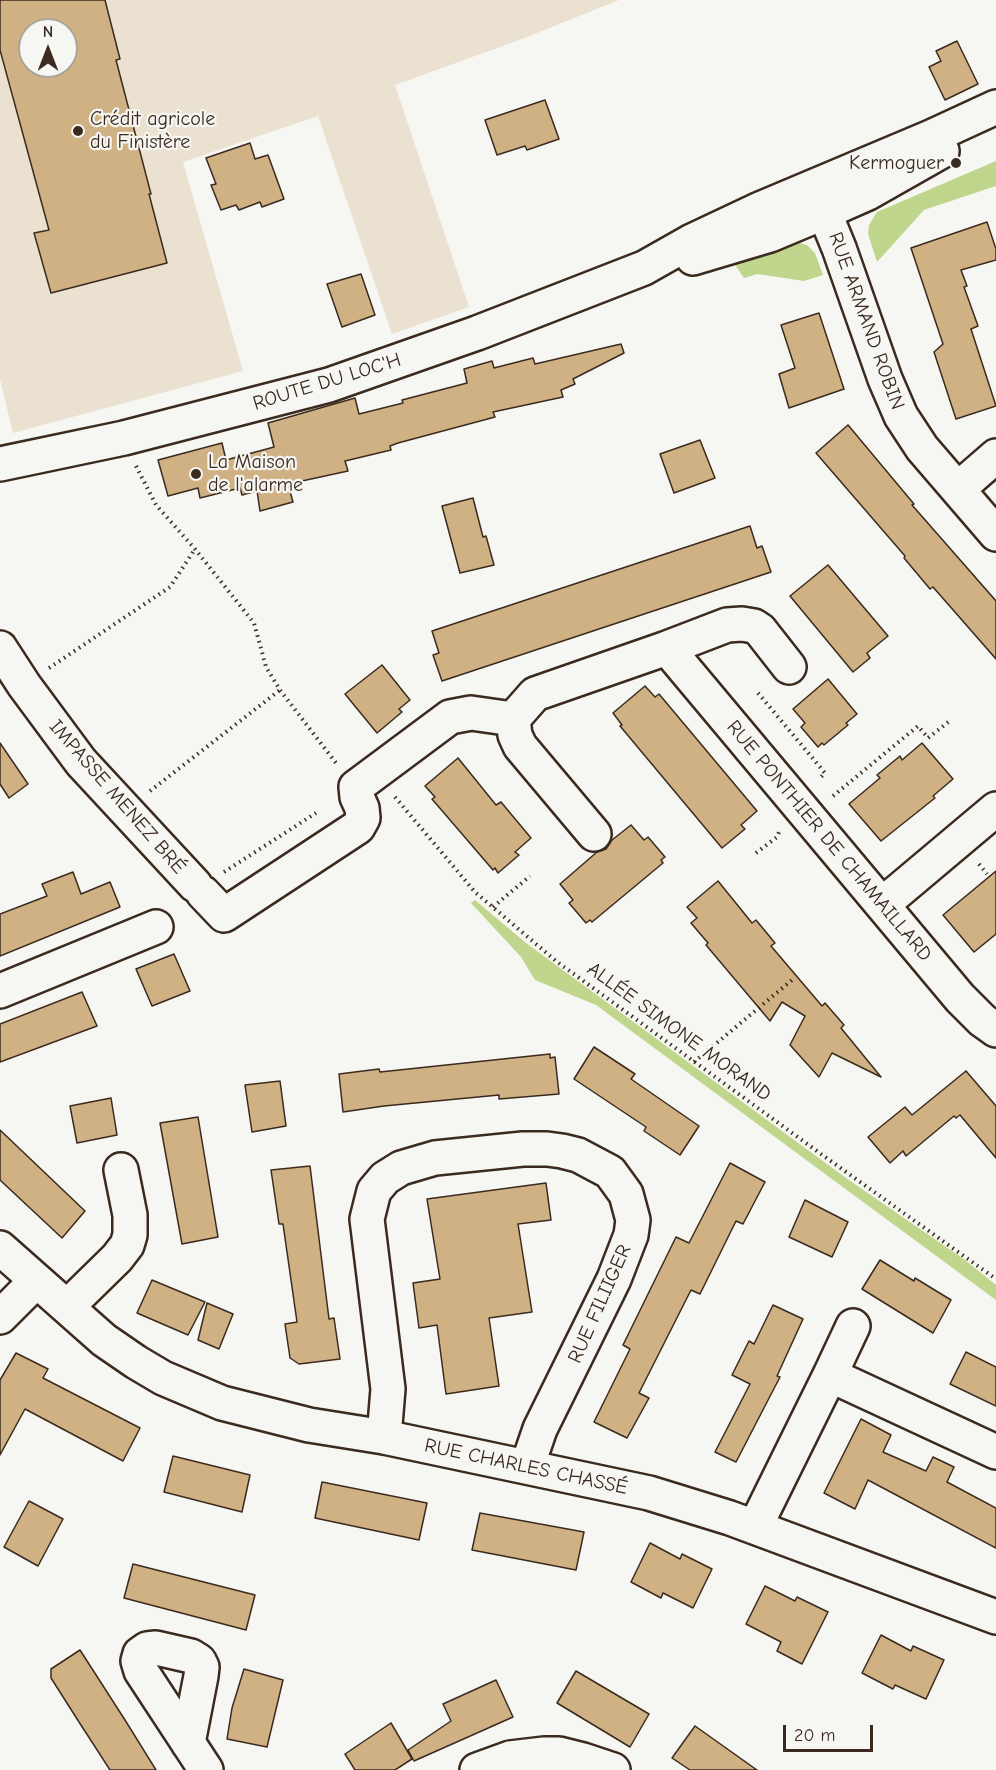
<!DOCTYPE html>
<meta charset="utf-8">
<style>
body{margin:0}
#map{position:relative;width:996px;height:1770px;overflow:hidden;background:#f6f6f2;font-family:"Comic Neue",sans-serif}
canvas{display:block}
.north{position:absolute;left:18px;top:18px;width:60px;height:60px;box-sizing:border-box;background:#f6f6f2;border:2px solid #aba49d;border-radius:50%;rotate:0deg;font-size:16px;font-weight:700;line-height:24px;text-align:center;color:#3b2a1e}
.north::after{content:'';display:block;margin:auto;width:21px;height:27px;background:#3b2a1e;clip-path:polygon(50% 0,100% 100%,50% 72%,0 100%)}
.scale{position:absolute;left:783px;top:1725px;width:90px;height:27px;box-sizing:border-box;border:3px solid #3b2a1e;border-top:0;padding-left:8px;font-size:18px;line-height:21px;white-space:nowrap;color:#3b2a1e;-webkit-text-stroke:4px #f6f6f2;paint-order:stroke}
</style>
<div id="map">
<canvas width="996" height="1770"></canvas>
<div class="north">N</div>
<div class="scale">20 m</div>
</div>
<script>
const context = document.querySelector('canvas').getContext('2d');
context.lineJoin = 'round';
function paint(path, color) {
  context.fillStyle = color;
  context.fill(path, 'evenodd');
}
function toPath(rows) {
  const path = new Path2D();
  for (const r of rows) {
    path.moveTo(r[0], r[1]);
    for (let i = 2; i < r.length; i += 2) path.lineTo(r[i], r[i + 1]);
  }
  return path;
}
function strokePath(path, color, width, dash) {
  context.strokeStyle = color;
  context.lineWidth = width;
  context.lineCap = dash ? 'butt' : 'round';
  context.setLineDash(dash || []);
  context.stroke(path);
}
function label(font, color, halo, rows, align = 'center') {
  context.font = font + ' "Comic Neue",sans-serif';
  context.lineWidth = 4.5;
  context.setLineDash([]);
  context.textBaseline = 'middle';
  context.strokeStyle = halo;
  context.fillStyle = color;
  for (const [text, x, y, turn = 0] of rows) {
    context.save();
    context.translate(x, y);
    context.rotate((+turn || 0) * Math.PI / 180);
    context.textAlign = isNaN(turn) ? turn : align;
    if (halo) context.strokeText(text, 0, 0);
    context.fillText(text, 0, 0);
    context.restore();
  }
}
paint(toPath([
 [0,0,619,0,522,39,395,85,469,307,392,334,318,116,183,162,243,371,13,433,0,379],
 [30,30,66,30,66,66,30,66]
]), '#ebe1d1');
paint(toPath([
 [996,161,996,186,924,210,877,262,868,234,869,225,877,212],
 [787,240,807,245,815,253,823,275,804,281,757,274,744,278,732,260],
 [475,900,526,943,846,1178,965,1260,996,1285,996,1300,596,1005,535,980,521,957,471,903]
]), '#c0d68c');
const building = toPath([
 [0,0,105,0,120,59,116,60,151,194,149,194,167,263,51,293,34,233,49,230,0,50,0,0],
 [30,30,66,30,66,66,30,66,30,30],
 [957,41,978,84,945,100,929,67,941,61,936,51,957,41],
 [545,100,559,139,527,150,525,146,497,155,485,120,545,100],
 [250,143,255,159,268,155,284,199,262,207,260,202,239,210,236,205,221,210,211,185,216,184,206,158,250,143],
 [987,222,996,249,996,260,961,270,967,286,964,287,978,326,971,329,996,406,956,419,934,352,943,344,911,248,987,222],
 [361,274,375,315,342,327,327,284,361,274],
 [819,313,844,389,789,408,779,374,795,368,781,325,819,313],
 [621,344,624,353,573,379,575,384,561,390,563,397,493,412,495,417,398,443,390,446,391,450,345,461,348,471,288,484,293,502,260,511,257,491,242,495,240,488,200,498,198,488,168,496,158,460,222,443,226,460,274,447,268,423,355,398,359,414,403,403,402,400,467,383,464,369,492,361,494,368,533,358,535,364,621,344],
 [848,425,914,504,912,505,996,601,996,659,933,587,930,589,904,558,905,556,816,453,848,425],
 [700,440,715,478,674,493,660,454,700,440],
 [473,498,483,537,486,536,494,565,460,573,442,506,473,498],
 [750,526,757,548,762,546,771,572,442,681,433,655,439,653,432,631,750,526],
 [828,565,888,636,867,653,870,658,853,672,790,596,828,565],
 [382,665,410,700,399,709,402,712,377,733,345,694,382,665],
 [828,679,857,714,846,723,848,725,824,745,822,743,818,747,801,727,805,723,793,709,828,679],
 [645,686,655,697,659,694,757,811,741,825,745,829,722,848,620,726,622,725,613,713,645,686],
 [0,743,28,784,9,798,0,784,0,743],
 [922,743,953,779,933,796,935,798,881,841,849,804,880,778,877,775,900,756,902,760,922,743],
 [458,758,496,805,501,802,531,838,515,852,519,855,498,873,495,868,493,870,432,799,435,797,425,786,458,758],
 [631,825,644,840,648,837,665,857,661,860,663,863,592,922,590,920,586,923,569,903,573,900,560,884,597,852,606,849,612,840,631,825],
 [996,871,996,934,974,952,943,915,996,871],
 [73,872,81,894,110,882,120,907,0,956,0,914,47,896,42,884,73,872],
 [718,881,752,923,756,920,775,943,771,946,822,1006,825,1003,844,1025,841,1028,881,1077,832,1053,819,1077,790,1045,805,1016,782,1002,770,1021,706,945,708,943,691,923,697,918,687,907,718,881],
 [174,954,190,991,152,1006,136,969,174,954],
 [82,992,97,1026,0,1062,0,1024,82,992],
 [594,1047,635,1074,631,1079,699,1126,680,1155,644,1131,646,1127,574,1079,594,1047],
 [550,1054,550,1058,555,1057,559,1094,499,1099,499,1095,384,1106,343,1112,339,1074,379,1069,380,1072,550,1054],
 [966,1071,996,1106,996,1158,960,1115,956,1118,954,1116,906,1156,903,1151,890,1163,868,1137,905,1107,912,1115,966,1071],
 [280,1081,286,1126,252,1132,245,1085,280,1081],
 [111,1098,117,1135,77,1143,70,1106,111,1098],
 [198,1117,218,1237,182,1244,160,1123,198,1117],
 [0,1130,85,1211,62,1238,0,1180,0,1130],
 [730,1163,765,1182,743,1224,736,1221,700,1294,691,1290,639,1393,649,1398,627,1438,594,1422,630,1349,623,1345,676,1237,689,1243,730,1163],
 [310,1166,329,1319,334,1318,340,1359,299,1364,290,1358,285,1324,297,1322,283,1224,279,1224,271,1170,310,1166],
 [546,1183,551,1220,518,1224,532,1312,489,1318,499,1386,446,1394,437,1325,419,1328,413,1283,440,1279,427,1199,546,1183],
 [805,1200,848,1222,832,1257,789,1237,805,1200],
 [880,1260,914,1281,915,1278,951,1300,933,1333,862,1289,880,1260],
 [152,1280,205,1302,188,1335,137,1313,152,1280],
 [207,1303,233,1314,219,1349,198,1340,207,1303],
 [773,1305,803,1319,777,1376,780,1377,736,1462,715,1452,750,1384,732,1375,749,1341,754,1344,773,1305],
 [966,1352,996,1367,996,1406,950,1384,966,1352],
 [16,1353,48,1369,43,1378,140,1428,123,1461,25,1409,0,1455,0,1380,16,1353],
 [861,1419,891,1435,883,1452,926,1471,933,1457,954,1467,947,1482,996,1508,996,1548,868,1480,855,1509,824,1493,861,1419],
 [173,1456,250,1475,242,1512,164,1492,173,1456],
 [322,1482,427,1503,419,1540,315,1518,322,1482],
 [29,1501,63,1519,38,1566,4,1547,29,1501],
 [480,1513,584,1532,576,1570,472,1550,480,1513],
 [650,1543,680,1559,682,1554,712,1569,693,1608,663,1593,661,1598,631,1582,650,1543],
 [133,1564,255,1595,246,1630,124,1598,133,1564],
 [765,1586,795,1601,797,1597,828,1612,802,1664,777,1651,781,1642,746,1624,765,1586],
 [881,1635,911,1651,913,1646,944,1660,926,1699,895,1685,893,1689,862,1673,881,1635],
 [80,1650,125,1720,156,1770,110,1770,79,1722,51,1678,51,1669,80,1650],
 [244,1669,283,1680,267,1747,227,1739,232,1708,244,1669],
 [576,1671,649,1714,630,1747,557,1703,576,1671],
 [496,1680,513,1717,414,1761,408,1750,451,1721,443,1704,496,1680],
 [391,1723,412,1759,395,1770,355,1770,345,1754,391,1723],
 [695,1726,757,1770,690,1770,672,1758,695,1726]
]);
paint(building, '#d0b184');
strokePath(building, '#3b2a1e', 1.5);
const minor = toPath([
 [814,187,839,248,885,379,901,416,922,448,996,534],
 [958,489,996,456],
 [0,648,24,685,81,762,195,885],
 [667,648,727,625,742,624,754,626,760,630,789,667],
 [513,719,515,735,520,746,594,834],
 [203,893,224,915,358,827,363,818,362,808,357,797,356,787,450,717,471,713,513,719,535,694,667,648,960,998,982,1020,996,1030],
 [883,904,996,809],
 [0,991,156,927],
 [0,1248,104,1340,136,1362,163,1378,222,1403,309,1425,384,1437,649,1493,730,1518,996,1617],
 [67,1307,117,1258,127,1245,130,1235,130,1215,121,1170],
 [0,1317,36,1281],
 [830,1375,853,1326],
 [384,1437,388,1389,367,1219,374,1191,385,1178,401,1168,435,1158,523,1149,547,1149,562,1151,578,1155,610,1172,626,1194,633,1220,631,1235,614,1279,540,1429,527,1467],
 [755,1527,830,1375,996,1452],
 [188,1743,201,1676,202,1667,199,1661,191,1656,156,1648,147,1649,140,1654,138,1661,141,1671,206,1770],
 [477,1770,510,1758,544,1754,559,1754,583,1760,613,1770]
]);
const secondary = toPath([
 [693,258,770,235,825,212,868,193,942,151],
 [0,464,124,438,329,385,477,333,644,268,690,242,760,209,931,137,996,107]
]);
strokePath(minor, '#3b2a1e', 38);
strokePath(secondary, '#3b2a1e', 38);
strokePath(toPath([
 [136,466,156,505,195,549,254,623,266,667,280,690,336,763],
 [49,668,170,587,195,549],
 [758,693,825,773,819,779],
 [150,791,280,690],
 [833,796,918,726,928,738,951,720],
 [395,797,475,892,556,961,821,1154,996,1279],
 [756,853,777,837,779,832],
 [979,864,987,874],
 [224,872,316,813],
 [493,907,530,876],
 [694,1062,792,980]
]), '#3b2a1e', 4, [1.5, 4.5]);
strokePath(minor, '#f6f6f2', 33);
strokePath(secondary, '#f6f6f2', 33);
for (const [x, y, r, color] of [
 [78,131,6,"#3b2a1e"],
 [956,163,6,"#3b2a1e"],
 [196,474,6,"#3b2a1e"]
]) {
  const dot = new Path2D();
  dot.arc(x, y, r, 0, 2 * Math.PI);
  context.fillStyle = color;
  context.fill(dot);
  strokePath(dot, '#f6f6f2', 2);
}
label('20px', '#3b2a1e', '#f6f6f2', [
 ["Crédit agricole",90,119],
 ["du Finistère",90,142],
 ["Kermoguer",944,163,"right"],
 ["La Maison",208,462],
 ["de l'alarme",208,485]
], 'left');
label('20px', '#3b2a1e', '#f6f6f2', [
 ["RUE ARMAND ROBIN",866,321,70],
 ["ROUTE DU LOC'H",327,382,-17],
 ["IMPASSE MENEZ BRÉ",117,797,49],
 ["RUE PONTHIER DE CHAMAILLARD",829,841,50],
 ["ALLÉE SIMONE MORAND",679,1032,36],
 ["RUE FILIIGER",600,1304,-66],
 ["RUE CHARLES CHASSÉ",526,1467,12]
]);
</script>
